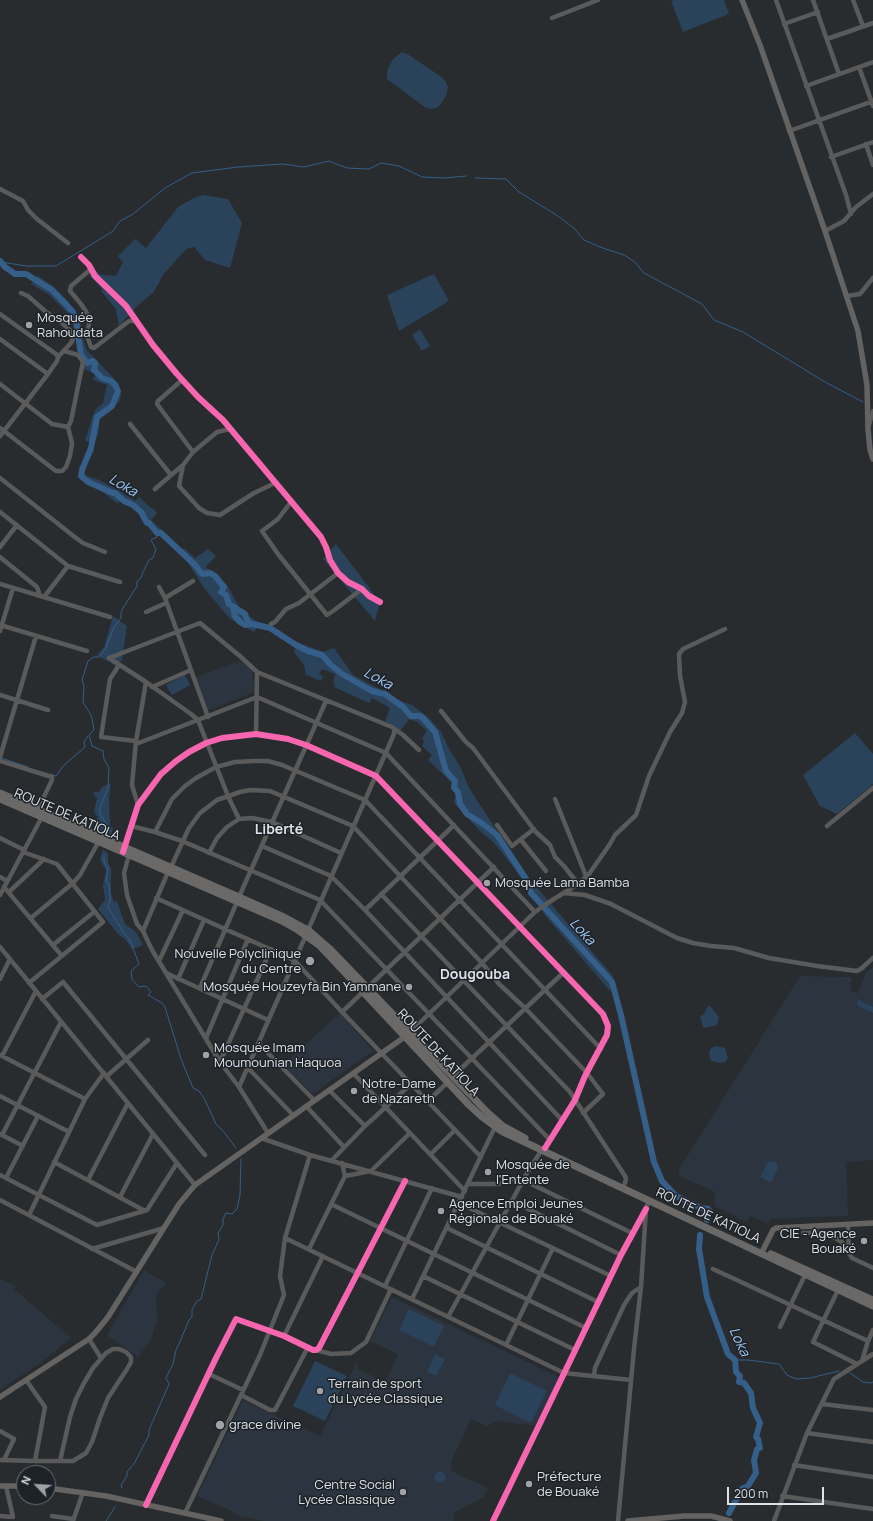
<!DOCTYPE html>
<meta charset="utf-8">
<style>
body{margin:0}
#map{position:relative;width:873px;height:1521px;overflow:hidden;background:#282c2f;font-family:Manrope,sans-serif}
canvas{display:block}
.north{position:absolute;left:16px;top:1465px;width:40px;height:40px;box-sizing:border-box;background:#1c2228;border:1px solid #6a6f74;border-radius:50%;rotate:295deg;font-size:11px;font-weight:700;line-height:16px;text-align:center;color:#dfe3e7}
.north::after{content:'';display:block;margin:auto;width:14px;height:18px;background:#9fa3a7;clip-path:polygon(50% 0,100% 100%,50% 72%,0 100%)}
.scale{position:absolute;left:727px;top:1487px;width:97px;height:18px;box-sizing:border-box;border:2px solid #dfe3e7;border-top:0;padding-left:5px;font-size:12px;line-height:14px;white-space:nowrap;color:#dfe3e7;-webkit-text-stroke:3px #1c2228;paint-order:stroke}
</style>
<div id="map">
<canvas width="873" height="1521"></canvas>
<div class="north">N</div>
<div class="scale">200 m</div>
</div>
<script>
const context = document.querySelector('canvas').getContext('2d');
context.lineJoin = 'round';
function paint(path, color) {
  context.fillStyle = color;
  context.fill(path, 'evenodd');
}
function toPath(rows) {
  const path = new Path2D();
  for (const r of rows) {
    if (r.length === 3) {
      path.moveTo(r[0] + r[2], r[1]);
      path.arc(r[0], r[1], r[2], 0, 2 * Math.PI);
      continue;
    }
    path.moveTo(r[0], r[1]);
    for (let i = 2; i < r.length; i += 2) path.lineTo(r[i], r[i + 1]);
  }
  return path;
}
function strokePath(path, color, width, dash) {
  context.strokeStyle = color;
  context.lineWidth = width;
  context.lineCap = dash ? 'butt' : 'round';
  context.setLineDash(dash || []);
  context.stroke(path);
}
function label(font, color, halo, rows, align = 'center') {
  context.font = font + ' Manrope,sans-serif';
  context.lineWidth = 3;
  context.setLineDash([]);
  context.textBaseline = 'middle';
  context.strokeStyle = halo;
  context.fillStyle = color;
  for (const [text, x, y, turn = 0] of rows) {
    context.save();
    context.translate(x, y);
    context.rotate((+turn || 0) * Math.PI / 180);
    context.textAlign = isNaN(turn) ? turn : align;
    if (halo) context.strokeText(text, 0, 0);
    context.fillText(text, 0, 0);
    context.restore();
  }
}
paint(toPath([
 [240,661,252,669,255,692,206,711,194,678],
 [873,967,873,1160,846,1162,848,1216,770,1219,768,1224,750,1216,747,1222,714,1206,715,1192,679,1176,678,1171,800,976,852,977,850,990,857,994,866,973],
 [340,1013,373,1051,313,1094,283,1065],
 [144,1270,166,1283,156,1294,157,1320,151,1340,138,1357,107,1335],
 [0,1279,16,1286,14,1289,71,1338,39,1364,0,1390],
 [392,1297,559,1377,536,1426,496,1421,487,1426,471,1419,452,1460,451,1471,488,1488,484,1497,455,1512,453,1521,263,1521,235,1515,232,1511,197,1496,243,1400,320,1436,356,1363,359,1364,357,1369,385,1382,398,1354,370,1341]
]), '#2b343f');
paint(toPath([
 [674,0,724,0,729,14,683,32,671,1],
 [402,52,409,55,443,78,446,82,448,87,446,96,440,105,436,108,432,109,426,108,387,79,387,71,393,59],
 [203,195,228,199,242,223,230,268,205,260,194,247,186,249,163,275,154,292,137,306,119,326,116,309,101,291,102,289,89,275,95,270,102,275,116,276,123,262,118,256,135,239,146,248,178,207,194,198],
 [434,274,449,301,399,331,387,295],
 [38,276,54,287,68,301,80,317,82,335,85,346,88,352,92,355,119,384,121,394,119,402,100,418,98,435,94,443,85,441,93,415,96,409,103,403,107,385,93,380,95,374,84,369,76,339,77,329,71,316,48,294,31,284],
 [420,329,430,346,422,351,412,335],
 [88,449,94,451,84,469,84,472,87,476,99,480,123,493,135,501,139,497,151,508,153,508,157,513,151,520,163,531,159,536,148,527,145,519,133,506,120,500,118,504,92,484,80,478,81,471],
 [336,544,380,602,375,621,323,559],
 [184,548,195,558,208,549,216,556,206,567,227,585,242,612,260,623,254,632,230,619,204,588,181,552],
 [113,616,127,626,122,660,116,666,97,655,104,647],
 [297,642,323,652,334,648,353,675,403,702,412,705,429,718,441,732,450,751,460,766,469,788,526,875,613,976,610,991,543,913,544,908,529,892,525,883,507,859,493,842,480,831,454,803,456,792,452,783,428,760,432,755,422,746,424,741,422,738,427,731,417,722,409,719,400,731,385,721,390,708,372,698,369,703,334,687,335,684,333,683,335,674,322,669,319,674,323,676,321,681,306,675,304,665,294,652],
 [185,675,190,685,172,695,166,685],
 [855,733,873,754,873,784,837,814,820,806,803,775],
 [111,783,109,799,110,824,113,829,110,838,102,835,96,821,98,817,95,814,94,810,97,799,94,795,94,792,99,792,102,787],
 [103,850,108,853,108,863,111,868,111,893,114,902,117,901,125,924,136,932,143,945,132,949,126,940,118,934,98,909,105,900,103,885,106,871,100,859],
 [859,1000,873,1007,873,1013,857,1005,857,1002],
 [708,1006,711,1007,719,1017,717,1025,705,1028,703,1027,700,1016,703,1015],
 [716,1046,725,1048,728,1058,725,1062,719,1063,711,1061,709,1053,711,1048],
 [774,1161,777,1163,778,1168,771,1183,760,1177,768,1162],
 [409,1309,444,1326,434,1347,399,1330],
 [435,1354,445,1359,436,1376,427,1372],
 [315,1361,347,1376,325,1421,293,1406],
 [510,1373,547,1391,531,1423,495,1405],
 [440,1477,5.5]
]), '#2b425b');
strokePath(toPath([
 [475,178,506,179,519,192,558,216,575,229,584,240,600,247,624,255,635,262,644,273,702,304,714,320,743,332,825,382,863,402],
 [1,262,26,266,56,266,113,231,120,221,133,214,165,188,192,173,238,167,283,164,304,167,329,161,347,168,369,169,381,163,399,166,422,177,444,178,466,176],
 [1,758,28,767],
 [50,774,56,776,64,765,84,748,85,745,84,742,88,736],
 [111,831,100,814,100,808,108,788,109,768,104,759,103,751,92,746,89,735,94,730,93,724,91,715,83,702,84,686,82,680,88,661,94,657,99,657,107,647,107,644,114,627,121,618,121,613,123,608,137,586,137,581,141,578,143,572,149,560,153,558,156,549,151,540,157,537,157,533],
 [104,857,104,862,108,869,106,881,109,884,110,900,108,907,124,933,130,940,139,964,131,971,132,979,139,987,144,986,147,987,151,992,148,995,162,1003,165,1007,181,1059,193,1088,199,1091,205,1100,216,1124,223,1131,236,1148],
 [735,1360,748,1360,779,1364,787,1375,796,1379,810,1378,839,1371],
 [850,1373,863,1382,870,1383,873,1382],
 [122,1488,121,1485,127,1476,127,1472,134,1464,149,1435,149,1430,169,1384,166,1378,173,1364,176,1350,179,1344,189,1320,192,1317,192,1310,197,1301,201,1299,212,1255,219,1240,218,1233,223,1225,223,1219,226,1213,232,1214,237,1209,240,1195,241,1159],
 [106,1521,115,1507]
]), '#355e88', 1);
strokePath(toPath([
 [0,261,5,267,15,274,26,274,52,290,73,312,76,322,81,355,87,363,93,361,95,363,94,370,102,378,111,381,115,385,118,391,112,406,97,417,91,448,82,470,81,476,88,482,113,493,115,493,124,501,133,505,141,512,147,523,149,523,157,533,161,533,196,566,201,573,203,574,210,573,215,576,224,587,221,592,226,595,229,604,245,614,248,622,252,624,270,628,296,645,308,651,322,655,331,665,342,674,372,691,385,694,403,707,411,716,420,716,423,718,435,732,446,771,455,781,454,788,458,792,460,804,467,814,483,824,497,835,528,882,531,893,612,982,621,1015,654,1162,662,1181,676,1196,701,1208,708,1209,710,1211,707,1220],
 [233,607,235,616,240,622,245,625,252,624],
 [700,1235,699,1249,707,1297,728,1354,735,1360,736,1372,740,1376,739,1382,744,1383,751,1393,753,1408,760,1423,756,1437,758,1439,760,1448,757,1449,754,1460,756,1473,748,1486,742,1489,729,1513]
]), '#355e88', 6);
strokePath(toPath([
 [776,0,846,195,851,214],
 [813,0,839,74],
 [853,0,863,26],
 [552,18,598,0],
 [784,24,818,12],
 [827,39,873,23],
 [859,67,873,106],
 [806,86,873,62],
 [789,131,873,101],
 [866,144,873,165],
 [831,157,873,142],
 [0,189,23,201,28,210,37,219,68,243],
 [825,231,844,221,856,207,873,194],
 [81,257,89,265,95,276,126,306,153,345,177,374,198,397,223,420,321,537,326,547,330,560,338,573,348,582,362,589,369,596,380,602],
 [91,269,71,286,70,291,81,304,90,318,87,336,91,347,94,348,129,321,137,321],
 [847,296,860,294,873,278],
 [0,314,56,354,58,357],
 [0,339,48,374],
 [64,351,78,355,83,362,71,421,68,427],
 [182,380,158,401,157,404,193,452],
 [0,384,52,424,68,427],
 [130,424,171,475],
 [869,425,873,411],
 [0,428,56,471,62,471,66,467,70,456,72,443,68,427],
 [0,436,48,374,57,361,58,357,71,343,74,336,74,334,61,322,45,311,28,296,21,293],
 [183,465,179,486,199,508,207,513,220,515,254,493,275,483],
 [0,478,76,538,83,543,105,552],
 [155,489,183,465,193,452,217,432,230,429],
 [291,502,278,519,262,531,278,554,327,615,333,611,362,589],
 [0,512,68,566,120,582],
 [0,547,17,525],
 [0,557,37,587,40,596],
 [0,584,110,617],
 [159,587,165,598,208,717],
 [44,597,68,566],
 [165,598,193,581],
 [146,612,166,603],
 [271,624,275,622,286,609,299,603,338,573],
 [0,625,87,651],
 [0,631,13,588],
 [109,658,200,623,241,657,257,672,392,727,403,735,419,750],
 [109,658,146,682,191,714,198,720,228,796,239,819],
 [119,665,110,679,101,737,136,741],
 [152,687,191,670],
 [0,695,48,710],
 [441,711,466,742,473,748,535,831,550,845,555,857,564,866,578,884],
 [256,734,257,672],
 [136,744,257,697,386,753,535,912],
 [0,757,36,636],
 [0,761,52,777,52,780,38,809],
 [555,799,584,871,586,876],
 [138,805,132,785,136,741,146,682],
 [497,825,512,846,534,829],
 [131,826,155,832,182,841,320,900,550,1140],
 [827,826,873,788],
 [155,832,172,799,185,786,196,778,216,767,235,762,254,761,268,761,282,765,365,800,601,1049],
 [0,838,24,850],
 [521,840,546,871],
 [262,846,331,876,365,910,562,1120],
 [124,848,138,805,161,774,176,761,189,752,206,743,222,738,256,734,288,739,306,745,376,776,603,1014,608,1026,607,1035,585,1076,575,1100,545,1148],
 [23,852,57,864,103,922,29,983],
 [209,853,217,838,227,827,239,819,252,818,272,822,341,853],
 [129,855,124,873,127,895,137,924,143,931,152,950,220,1062,239,1087,268,1133],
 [171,867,189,828,200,813,217,800,240,792,250,790,270,791,353,826,482,963,499,984,525,1008,587,1073,603,1094,583,1113],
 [0,877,7,881],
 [4,887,62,956],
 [9,892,44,859],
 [564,893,585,895,611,904,677,938,693,943,711,946,734,948,769,958,817,966,857,971,862,968,873,958],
 [381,894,570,1092,625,1176,626,1179,624,1186],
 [0,895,43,815],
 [239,897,326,701],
 [156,898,294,960,342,1012,481,1157],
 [365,910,454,825],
 [31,918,73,883,80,875,99,841],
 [308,930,394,734,394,729],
 [143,931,168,872],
 [53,945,94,912],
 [0,947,195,1185],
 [159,961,183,910],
 [166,973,268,1020],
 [0,979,10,959],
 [178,979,204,920],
 [200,988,237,902],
 [367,988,494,867],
 [42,999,63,982,205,1155],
 [342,1012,363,992],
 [408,1034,535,912,546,904,578,884,589,874,610,844,615,835,636,815,649,776,670,732,682,713,685,702,680,676,679,654,683,649,725,629],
 [206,1038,248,939],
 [258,1043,314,1100],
 [0,1055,85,1099],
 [2,1056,36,991],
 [220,1062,271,949],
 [247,1067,293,1115],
 [353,1073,465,1191],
 [107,1076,148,1040],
 [452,1077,563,973],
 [239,1087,306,935],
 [329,1090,365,1126],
 [0,1096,69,1132],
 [428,1101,448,1082],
 [306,1106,344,1147],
 [0,1134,23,1146],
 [2,1135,61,1022],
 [261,1138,310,1155,462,1197],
 [431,1154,455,1130],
 [332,1160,365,1126,411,1084],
 [54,1162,145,1211],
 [0,1175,97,1225,147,1210,177,1163],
 [345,1176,371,1171,410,1133],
 [6,1178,38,1116],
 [88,1180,128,1103],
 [468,1184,499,1184,513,1179,519,1178,632,1233],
 [120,1197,153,1134],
 [0,1200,137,1272],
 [512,1201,621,1255],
 [459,1203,611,1276],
 [331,1204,586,1328],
 [29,1215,85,1099,104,1073],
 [848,1224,849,1253],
 [447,1228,598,1302],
 [803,1233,823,1233,832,1236,842,1242,852,1258,873,1268],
 [285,1238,564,1373,631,1380],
 [92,1249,164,1228],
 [309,1249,345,1176,342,1163],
 [713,1269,868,1341],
 [423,1276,575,1350],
 [385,1286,432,1188],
 [838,1290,813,1342,857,1364],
 [412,1299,495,1127],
 [448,1317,527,1173,541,1151],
 [780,1327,805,1275],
 [284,1336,323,1256],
 [89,1339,101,1358],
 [506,1345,553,1248],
 [316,1350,331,1354,351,1353,366,1342,391,1289],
 [862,1361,868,1341,873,1330],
 [209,1374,243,1390],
 [594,1376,595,1368,624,1305,632,1293,641,1287],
 [26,1380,45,1407,35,1461],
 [241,1395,270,1410,275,1410,308,1347],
 [822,1404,873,1410],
 [0,1431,14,1439,4,1460],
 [807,1433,873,1442],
 [0,1460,35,1461,73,1461,86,1453,92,1442,100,1418,108,1398,127,1369,131,1362,131,1357,126,1352,119,1349,113,1349,106,1353,93,1368,84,1383,76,1399,70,1417,60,1461],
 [794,1465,873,1477],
 [782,1496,873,1509],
 [146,1505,216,1358,236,1319,284,1336,313,1350,316,1350,319,1348,405,1181],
 [185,1513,260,1355,284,1295,280,1276,285,1238,310,1155],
 [0,1516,13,1517,6,1486],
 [52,1516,73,1519],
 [73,1521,83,1492],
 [493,1521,621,1255,646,1209],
 [618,1521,634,1349,641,1287,646,1209,649,1199],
 [774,1521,807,1433,834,1379,873,1354]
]), '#5a5a5a', 4.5);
strokePath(toPath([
 [742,0,760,45,825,231,858,331,867,385,868,429,870,450,873,459],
 [761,1254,773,1230,776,1228,873,1223],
 [0,1397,89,1339,95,1333,108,1317,179,1204,195,1185,406,1036],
 [0,1486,24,1486],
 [48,1488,106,1496,221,1521],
 [628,1521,684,1516,711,1516,730,1521]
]), '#646362', 5.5);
strokePath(toPath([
 [0,793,239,897,284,917,308,930,331,950,486,1111,503,1126,525,1138],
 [0,799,282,921,296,929,320,946,469,1105,482,1117,501,1131,873,1306],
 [771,1254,873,1300]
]), '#6a6968', 7);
strokePath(toPath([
 [81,257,89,265,95,276,126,306,153,345,177,374,198,397,223,420,321,537,326,547,330,560,338,573,348,582,362,589,369,596,380,602],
 [123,852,138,805,161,774,176,761,189,752,206,743,222,738,256,734,288,739,306,745,376,776,603,1014,608,1026,607,1035,585,1076,575,1100,545,1148],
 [146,1505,216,1358,236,1319,284,1336,313,1350,316,1350,319,1348,405,1181],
 [493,1521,621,1255,646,1209]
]), '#f766af', 6);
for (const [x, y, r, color] of [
 [29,325,4,"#9fa3a7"],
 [487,883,4,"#9fa3a7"],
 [310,961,5,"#9fa3a7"],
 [409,987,4,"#9fa3a7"],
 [206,1055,4,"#9fa3a7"],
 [354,1091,4,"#9fa3a7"],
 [488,1172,4,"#9fa3a7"],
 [441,1211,4,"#9fa3a7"],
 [864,1241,4,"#9fa3a7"],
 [320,1391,4,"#9fa3a7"],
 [220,1425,5,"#9fa3a7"],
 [529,1484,4,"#9fa3a7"],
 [403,1492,4,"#9fa3a7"]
]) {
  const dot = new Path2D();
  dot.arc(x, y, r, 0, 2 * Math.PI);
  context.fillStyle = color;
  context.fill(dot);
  strokePath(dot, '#1c2228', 1.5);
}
label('13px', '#dfe3e7', '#1c2228', [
 ["Mosquée",37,318],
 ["Rahoudata",37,333],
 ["Mosquée Lama Bamba",495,883],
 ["Nouvelle Polyclinique",301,954,"right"],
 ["du Centre",301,969,"right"],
 ["Mosquée Houzeyfa Bin Yammane",401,987,"right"],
 ["Mosquée Imam",214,1048],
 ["Moumounian Haquoa",214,1063],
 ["Notre-Dame",362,1084],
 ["de Nazareth",362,1099],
 ["Mosquée de",496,1165],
 ["l'Entente",496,1180],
 ["Agence Emploi Jeunes",449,1204],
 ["Régionale de Bouaké",449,1219],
 ["CIE - Agence",856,1234,"right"],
 ["Bouaké",856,1249,"right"],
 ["Terrain de sport",328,1384],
 ["du Lycée Classique",328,1399],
 ["grace divine",229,1425],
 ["Préfecture",537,1477],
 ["de Bouaké",537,1492],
 ["Centre Social",395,1485,"right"],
 ["Lycée Classique",395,1500,"right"]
], 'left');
label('13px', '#dfe3e7', '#1c2228', [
 ["ROUTE DE KATIOLA",67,815,23],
 ["ROUTE DE KATIOLA",438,1053,47],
 ["ROUTE DE KATIOLA",708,1216,25]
]);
label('italic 14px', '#a1c8f1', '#1c2228', [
 ["Loka",123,486,30],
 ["Loka",378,679,28],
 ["Loka",582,932,48],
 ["Loka",739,1342,65]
]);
label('bold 14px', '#dfe3e7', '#1c2228', [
 ["Liberté",279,830],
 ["Dougouba",475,975]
]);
</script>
